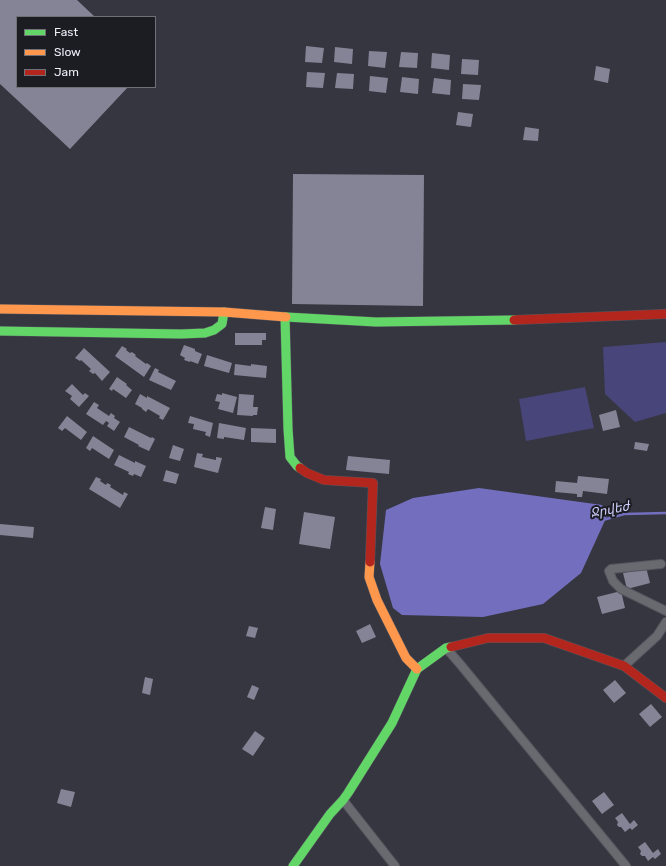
<!DOCTYPE html>
<meta charset="utf-8">
<style>
body{margin:0}
#map{position:relative;width:666px;height:866px;overflow:hidden;background:#363640;font-family:Rubik,sans-serif}
canvas{display:block}
.legend{position:absolute;left:16px;top:16px;width:140px;height:72px;box-sizing:border-box;background:#1c1c23;border:1px solid #707078;margin:0;padding:5px 7px;list-style:none;font-size:12px;color:#eeeef8}
.legend li{display:flex;align-items:center;gap:8px;height:20px}
.legend b{width:20px;border:1px solid #707078}
</style>
<div id="map">
<canvas width="666" height="866"></canvas>
<ul class="legend">
<li><b style="height:5px;background:#63d668"></b>Fast</li>
<li><b style="height:5px;background:#ff974d"></b>Slow</li>
<li><b style="height:5px;background:#b3261e"></b>Jam</li>
</ul>
</div>
<script>
const context = document.querySelector('canvas').getContext('2d');
context.lineJoin = 'round';
function paint(path, color) {
  context.fillStyle = color;
  context.fill(path, 'evenodd');
}
function toPath(rows) {
  const path = new Path2D();
  for (const r of rows) {
    path.moveTo(r[0], r[1]);
    for (let i = 2; i < r.length; i += 2) path.lineTo(r[i], r[i + 1]);
  }
  return path;
}
function strokePath(path, color, width, dash) {
  context.strokeStyle = color;
  context.lineWidth = width;
  context.lineCap = dash ? 'butt' : 'round';
  context.setLineDash(dash || []);
  context.stroke(path);
}
function label(font, color, halo, rows, align = 'center') {
  context.font = font + ' Rubik,"Noto Sans Armenian",sans-serif';
  context.lineWidth = 4;
  context.setLineDash([]);
  context.textBaseline = 'middle';
  context.strokeStyle = halo;
  context.fillStyle = color;
  for (const [text, x, y, turn = 0] of rows) {
    context.save();
    context.translate(x, y);
    context.rotate((+turn || 0) * Math.PI / 180);
    context.textAlign = isNaN(turn) ? turn : align;
    if (halo) context.strokeText(text, 0, 0);
    context.fillText(text, 0, 0);
    context.restore();
  }
}
paint(toPath([
 [666,342,666,413,635,422,605,394,603,347],
 [585,387,594,428,526,441,519,399]
]), '#474579');
paint(toPath([
 [479,488,602,505,607,516,581,573,543,604,483,617,402,615,393,608,380,564,386,510,413,498]
]), '#736fbe');
strokePath(toPath([
 [603,520,624,514,666,513]
]), '#736fbe', 2.5);
paint(toPath([
 [0,0,77,0,95,17,17,17,17,87,128,87,70,149,0,84],
 [306,46,324,48,322,63,305,62],
 [335,47,353,49,352,64,334,62],
 [369,51,387,52,385,68,368,66],
 [401,52,418,53,417,68,399,67],
 [432,53,450,55,449,70,431,68],
 [462,59,479,60,478,75,461,74],
 [596,66,610,69,608,83,594,80],
 [307,72,325,73,323,88,306,87],
 [337,73,354,74,353,89,335,88],
 [370,76,388,78,386,93,369,91],
 [402,77,419,79,418,94,400,92],
 [434,78,451,80,450,95,432,93],
 [463,84,481,85,479,100,462,99],
 [458,112,473,114,471,127,456,125],
 [525,127,539,129,538,141,523,140],
 [293,174,424,175,423,306,292,304],
 [235,333,266,333,266,340,262,340,262,345,235,345],
 [184,345,195,349,195,351,202,354,198,364,190,361,190,362,184,360,185,358,180,355],
 [122,346,127,349,126,350,130,353,132,352,136,355,135,356,146,364,147,363,151,366,144,377,115,356],
 [84,348,110,372,102,381,95,373,93,374,89,371,91,369,81,360,80,361,75,358],
 [207,355,232,363,229,373,204,366],
 [235,364,251,366,251,364,267,366,266,378,234,375],
 [155,368,159,370,158,372,176,381,171,390,149,380],
 [117,377,127,384,126,385,132,390,126,398,113,389,112,391,109,389],
 [72,384,83,395,85,393,89,396,79,407,70,399,72,396,65,391],
 [222,393,237,397,233,413,218,409,220,402,215,401,217,394,222,395],
 [140,394,147,398,147,396,170,408,163,420,159,418,160,416,148,409,146,412,142,409,142,408,135,404],
 [239,394,254,395,253,407,258,407,257,415,253,415,253,416,237,415],
 [94,402,99,405,97,408,109,416,111,413,115,416,114,418,120,422,114,431,107,426,109,423,106,421,103,425,86,414],
 [616,410,620,427,603,431,599,415],
 [67,416,87,432,81,440,65,428,62,431,58,428],
 [190,416,213,423,210,437,205,435,206,432,193,429,194,424,188,423],
 [219,423,246,428,244,440,224,437,224,439,217,438],
 [129,427,151,438,152,437,155,439,149,451,138,446,139,445,124,437],
 [251,428,276,429,276,443,251,442],
 [93,436,114,450,109,459,92,448,90,451,86,448],
 [635,442,649,444,647,451,634,449],
 [173,445,184,449,180,461,169,458],
 [197,453,203,454,202,457,216,460,216,457,222,458,218,473,194,467],
 [119,455,135,463,135,461,146,466,141,477,134,474,133,476,128,474,129,472,114,465],
 [348,456,390,460,389,474,346,470],
 [166,470,179,474,176,484,163,481],
 [578,476,609,479,607,494,583,491,582,497,577,497,577,494,555,492,556,481,577,483],
 [96,477,101,479,100,481,106,485,107,483,111,485,110,487,123,495,124,492,128,494,120,508,89,489],
 [265,507,276,509,273,530,261,528],
 [304,512,335,517,330,549,299,544],
 [0,524,34,527,33,538,0,535],
 [646,567,650,583,627,589,623,573],
 [621,591,625,608,602,614,597,597],
 [370,624,376,637,362,643,356,631],
 [249,626,258,628,255,638,246,636],
 [145,677,153,679,150,695,142,693],
 [615,680,626,693,614,703,603,690],
 [252,685,259,688,254,700,247,697],
 [651,704,662,717,650,727,639,714],
 [255,731,265,738,253,756,242,749],
 [61,789,75,792,71,807,57,803],
 [604,792,614,805,602,814,592,801],
 [622,813,630,824,634,820,638,825,632,830,630,828,625,832,621,827,619,827,617,825,618,822,615,818],
 [645,842,653,853,658,849,661,854,655,859,653,857,648,861,645,856,642,856,640,854,641,851,638,847]
]), '#848496');
const street = toPath([
 [661,564,611,569,609,571,613,581,621,589,666,611],
 [446,648,460,664,626,866],
 [624,666,657,636,666,622],
 [343,800,395,866]
]);
const fast = toPath([
 [285,317,288,429,290,457,297,466,300,468],
 [286,317,376,322,514,320],
 [0,331,181,334,205,333,214,330,222,324,224,312],
 [293,866,330,814,343,800,348,793,392,723,417,669,446,648,451,647]
]);
const slow = toPath([
 [0,309,224,312,286,317],
 [370,562,369,577,377,600,406,658,417,669]
]);
const jam = toPath([
 [514,320,666,314],
 [300,468,307,473,324,480,373,483,370,562],
 [451,647,488,638,544,638,624,666,666,698]
]);
strokePath(street, '#55555d', 10);
strokePath(fast, '#55555d', 10);
strokePath(slow, '#55555d', 10);
strokePath(jam, '#55555d', 10);
strokePath(street, '#696970', 8);
strokePath(fast, '#63d668', 9);
strokePath(slow, '#ff974d', 9);
strokePath(jam, '#b3261e', 9);
label('italic 13px', '#cdcefb', '#1c1c23', [
 ["Ջրվեժ",610,510,-11]
]);
</script>
